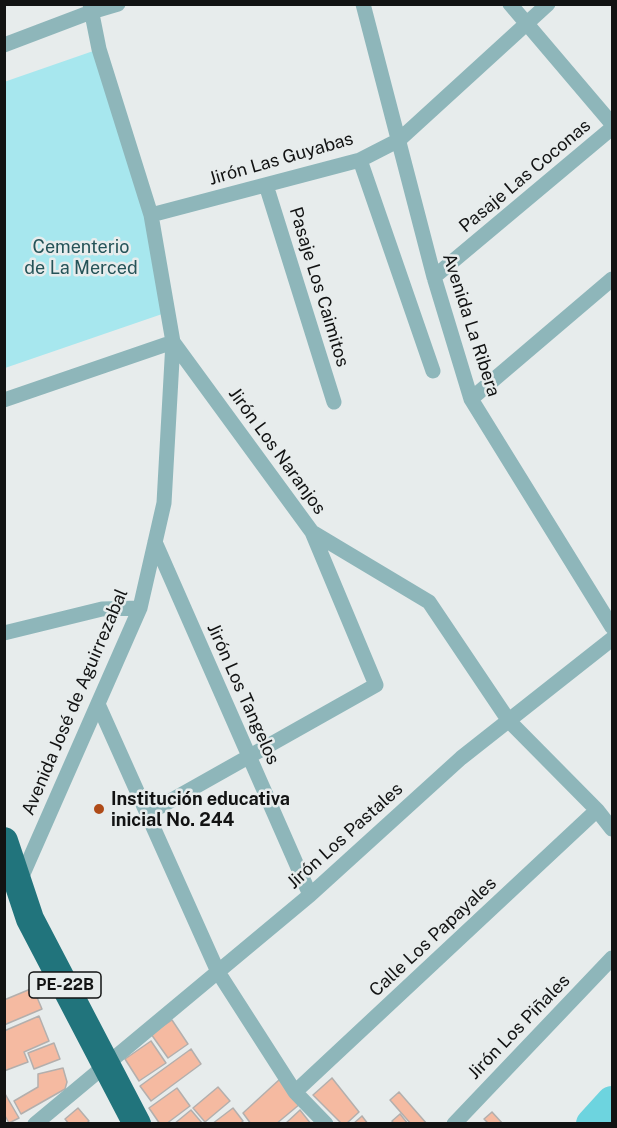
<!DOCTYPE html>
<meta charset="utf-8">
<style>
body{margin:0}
#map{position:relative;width:617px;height:1128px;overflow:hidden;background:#e7ecec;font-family:"Public Sans",sans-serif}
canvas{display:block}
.frame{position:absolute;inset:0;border:6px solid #121313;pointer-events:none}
</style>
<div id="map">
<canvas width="617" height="1128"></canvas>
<div class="frame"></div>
</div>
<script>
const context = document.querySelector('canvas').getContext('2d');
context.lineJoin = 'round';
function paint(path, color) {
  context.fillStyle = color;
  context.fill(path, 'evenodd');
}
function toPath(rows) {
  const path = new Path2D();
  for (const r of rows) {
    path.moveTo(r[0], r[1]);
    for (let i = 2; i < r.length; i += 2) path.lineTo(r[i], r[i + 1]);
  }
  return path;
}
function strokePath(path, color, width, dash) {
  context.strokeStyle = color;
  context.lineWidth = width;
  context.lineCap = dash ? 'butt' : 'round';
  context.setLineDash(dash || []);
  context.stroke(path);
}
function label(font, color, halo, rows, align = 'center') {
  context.font = font + ' "Public Sans",sans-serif';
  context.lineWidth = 5;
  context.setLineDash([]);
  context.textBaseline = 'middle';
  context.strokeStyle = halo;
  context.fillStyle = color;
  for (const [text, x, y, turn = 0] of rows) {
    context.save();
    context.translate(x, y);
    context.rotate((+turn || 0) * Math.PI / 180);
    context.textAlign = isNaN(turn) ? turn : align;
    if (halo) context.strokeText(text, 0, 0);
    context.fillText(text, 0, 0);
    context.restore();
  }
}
paint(toPath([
 [99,49,151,215,168,312,5,368,4,82]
]), '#a7e7ee');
strokePath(toPath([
 [592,1124,612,1102]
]), '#6dd4df', 32);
const building = toPath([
 [33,988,42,1009,4,1025,4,1000,33,988],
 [39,1016,49,1041,24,1052,28,1062,4,1071,4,1031,39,1016],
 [172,1020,188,1044,168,1058,151,1034,172,1020],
 [151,1041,166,1063,139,1081,125,1059,151,1041],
 [54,1043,60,1059,34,1069,28,1053,54,1043],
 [191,1049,201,1064,151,1101,140,1086,191,1049],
 [63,1068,67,1082,65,1089,21,1114,14,1101,38,1087,38,1074,63,1068],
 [332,1078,359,1112,346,1124,342,1124,313,1095,332,1078],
 [280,1079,300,1104,276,1124,251,1124,243,1113,280,1079],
 [218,1087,230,1101,205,1122,193,1108,218,1087],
 [177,1088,190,1106,166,1124,160,1124,149,1108,177,1088],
 [4,1092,19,1118,9,1123,4,1114,4,1092],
 [399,1092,427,1124,411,1124,390,1100,399,1092],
 [78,1108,89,1121,86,1124,69,1124,65,1119,78,1108],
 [233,1108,243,1121,240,1124,212,1124,233,1108],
 [191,1110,202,1123,174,1124,191,1110],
 [300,1110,311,1124,285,1124,300,1110],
 [492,1112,503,1124,489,1124,484,1119,492,1112],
 [400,1114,408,1124,394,1124,392,1121,400,1114],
 [362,1116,368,1124,353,1124,362,1116]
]);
paint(building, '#f5baa1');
strokePath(building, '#b3afad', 1.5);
strokePath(toPath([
 [363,4,434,277,471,399,612,627],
 [510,4,612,124],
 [4,45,91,12,118,4],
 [360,160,433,371],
 [266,185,334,402],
 [151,215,360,160,399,140,548,4],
 [434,277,612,128],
 [471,399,612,279],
 [4,400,173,342,312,532,429,602,509,721,597,810,612,829],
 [155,542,310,895],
 [4,633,102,609,140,608],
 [98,704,218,972,295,1092,326,1124],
 [147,814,376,685,312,532],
 [19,883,140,608,164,503,173,342,151,215,99,49,90,4],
 [295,1092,597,810],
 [35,1124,310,895,461,758,612,639],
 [454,1124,612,958]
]), '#8eb6ba', 15);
strokePath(toPath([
 [4,841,30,919,137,1124]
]), '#21747c', 28);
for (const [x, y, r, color] of [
 [99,809,6,"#af4b18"]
]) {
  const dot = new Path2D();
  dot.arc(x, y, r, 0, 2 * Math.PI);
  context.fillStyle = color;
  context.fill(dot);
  strokePath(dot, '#e7ecec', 2);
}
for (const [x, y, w] of [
 [65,985,72]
]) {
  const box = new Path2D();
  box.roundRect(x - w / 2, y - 13, w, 26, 4.5);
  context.fillStyle = '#e7ecec';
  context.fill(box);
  strokePath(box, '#121313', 1.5);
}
label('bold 16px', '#121313', null, [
 ["PE-22B",65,985]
]);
label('18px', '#121313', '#e7ecec', [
 ["Jirón Las Guyabas",281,159,-16],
 ["Pasaje Las Coconas",525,176,-40],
 ["Pasaje Los Caimitos",319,287,73],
 ["Avenida La Ribera",471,325,72],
 ["Jirón Los Naranjos",277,451,54],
 ["Jirón Los Tangelos",243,694,66],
 ["Avenida José de Aguirrezabal",75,702,-67],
 ["Jirón Los Pastales",345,836,-42],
 ["Calle Los Papayales",433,937,-43],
 ["Jirón Los Piñales",519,1027,-46]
]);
label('18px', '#255358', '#e7ecec', [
 ["Cementerio",81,247],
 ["de La Merced",81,268]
]);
label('bold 18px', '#121313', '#e7ecec', [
 ["Institución educativa",111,799],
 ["inicial No. 244",111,820]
], 'left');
</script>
